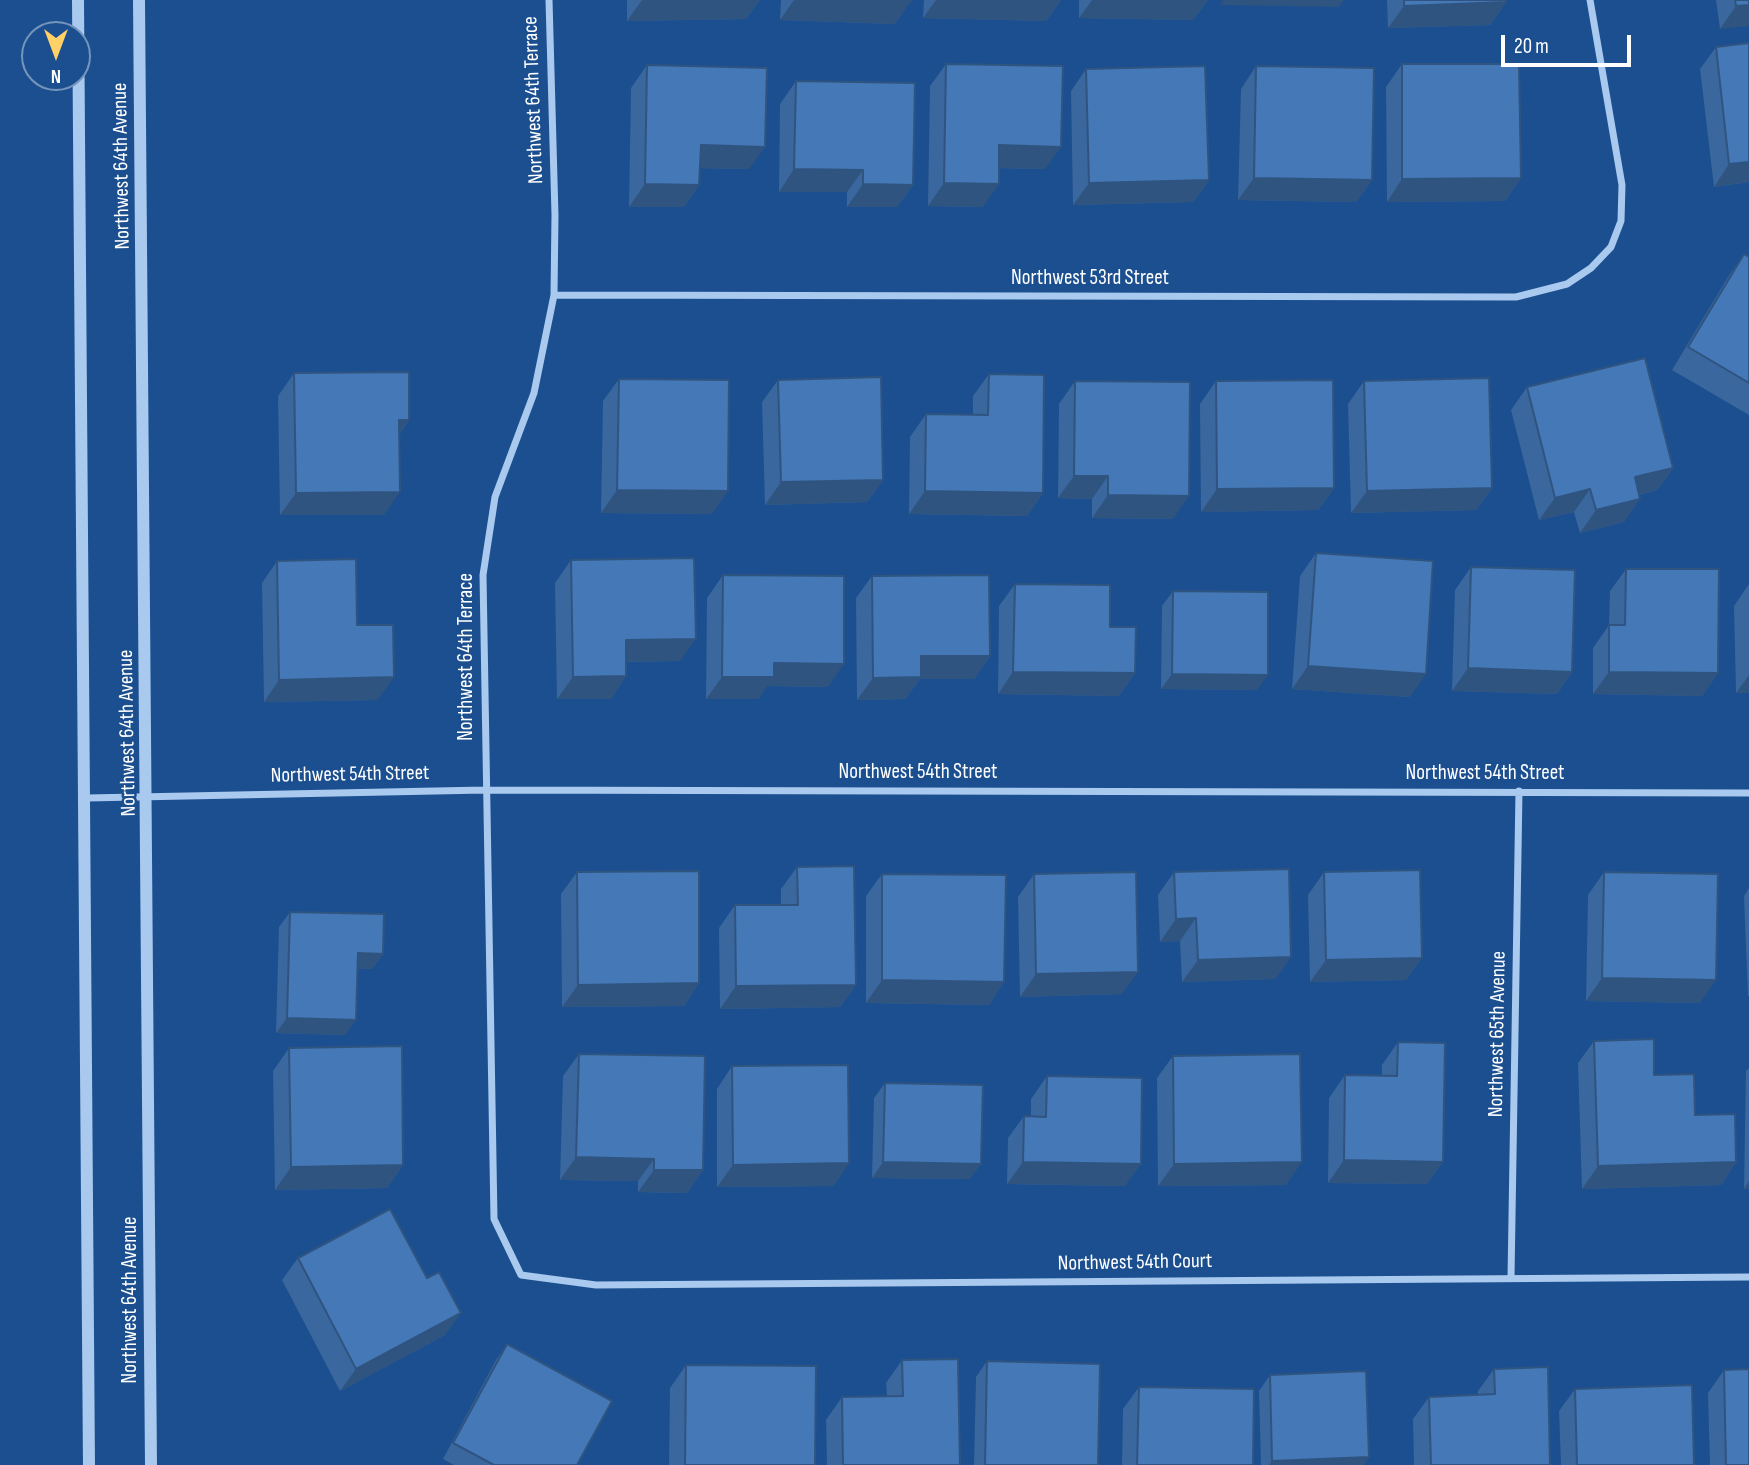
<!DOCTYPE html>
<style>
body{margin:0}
#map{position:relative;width:1749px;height:1465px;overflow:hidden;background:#1b4f8f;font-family:"Sofia Sans Condensed",sans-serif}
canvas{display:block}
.north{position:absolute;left:21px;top:21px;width:70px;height:70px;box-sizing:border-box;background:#1b4f8f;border:2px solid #7695bc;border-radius:50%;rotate:180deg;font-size:19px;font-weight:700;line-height:28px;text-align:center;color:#fff}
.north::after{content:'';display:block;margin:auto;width:24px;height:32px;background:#ffd166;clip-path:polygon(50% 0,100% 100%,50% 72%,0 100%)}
.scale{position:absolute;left:1501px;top:35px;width:130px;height:32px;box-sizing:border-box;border:4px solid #fff;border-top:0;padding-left:9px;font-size:21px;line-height:24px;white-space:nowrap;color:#fff;-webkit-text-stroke:5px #1b4f8f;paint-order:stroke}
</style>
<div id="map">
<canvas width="1749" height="1465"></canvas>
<div class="north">N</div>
<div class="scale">20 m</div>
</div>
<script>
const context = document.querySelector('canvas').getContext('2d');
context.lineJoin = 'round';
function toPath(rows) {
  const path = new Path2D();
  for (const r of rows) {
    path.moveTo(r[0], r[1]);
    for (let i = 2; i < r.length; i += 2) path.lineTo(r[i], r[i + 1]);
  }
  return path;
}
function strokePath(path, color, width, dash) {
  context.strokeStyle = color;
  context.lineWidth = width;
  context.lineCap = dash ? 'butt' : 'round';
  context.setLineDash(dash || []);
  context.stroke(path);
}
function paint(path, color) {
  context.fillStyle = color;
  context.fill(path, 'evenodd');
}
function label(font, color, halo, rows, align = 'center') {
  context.font = font + ' "Sofia Sans Condensed",sans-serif';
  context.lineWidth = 5;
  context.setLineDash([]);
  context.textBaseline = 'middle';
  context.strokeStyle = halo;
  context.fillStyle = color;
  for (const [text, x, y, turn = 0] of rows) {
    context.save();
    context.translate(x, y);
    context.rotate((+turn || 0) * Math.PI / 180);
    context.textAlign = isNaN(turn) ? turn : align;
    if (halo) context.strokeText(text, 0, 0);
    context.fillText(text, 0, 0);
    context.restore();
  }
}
strokePath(toPath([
 [549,0,555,215,554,295,534,393,495,497,483,575,494,1219,521,1275,596,1285,1749,1277],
 [554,295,1516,297,1567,284,1591,268,1611,247,1621,221,1622,185,1590,0],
 [87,798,485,790,1749,793],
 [1511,1277,1519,791]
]), '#a9c9ee', 7);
strokePath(toPath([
 [78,0,89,1465],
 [139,0,151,1465]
]), '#a9c9ee', 12);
paint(toPath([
 [627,0,760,0,746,19,627,21],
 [781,0,911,0,895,24,780,20],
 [924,0,1061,0,1046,21,923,18],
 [1079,0,1208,0,1193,20,1079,18],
 [1387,0,1506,0,1506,2,1490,25,1388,28],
 [1716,0,1749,0,1720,29],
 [1749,43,1749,182,1714,187,1700,69,1716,47],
 [946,64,1045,169,999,168,983,207,928,206,930,86],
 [1402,64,1521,178,1505,201,1387,202,1386,87],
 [647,65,749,169,700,168,699,185,684,207,629,207,631,88],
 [1256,66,1372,180,1356,202,1238,200,1241,89],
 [1086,69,1209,180,1193,202,1073,205,1071,91],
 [796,81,913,185,897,207,847,207,847,192,779,192,780,104],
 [1744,254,1749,257,1749,415,1672,370,1728,277],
 [294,373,409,420,399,435,384,515,280,515,278,396],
 [989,374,1043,493,1027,516,909,514,910,437,926,414,973,414,973,396],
 [619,379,712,514,601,513,603,401],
 [778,380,883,480,867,502,765,505,762,402],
 [1075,381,1173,519,1092,518,1092,499,1058,498,1059,404],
 [1216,381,1334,488,1318,510,1201,512,1200,404],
 [1364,381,1492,488,1476,510,1351,513,1348,404],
 [1527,387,1673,468,1657,490,1639,495,1624,522,1580,533,1574,512,1539,520,1511,410],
 [1316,553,1410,697,1292,689,1300,576],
 [571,560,680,661,626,662,626,676,611,699,557,699,555,583],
 [277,561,357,625,378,700,264,702,262,583],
 [1471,567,1572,672,1557,694,1452,691,1455,590],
 [1626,569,1718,673,1702,696,1593,694,1593,648,1609,625,1610,591],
 [723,575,828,687,767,686,758,699,706,699,707,598],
 [872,576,990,656,974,679,920,679,905,699,857,700,856,598],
 [1015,584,1110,627,1135,673,1119,696,998,694,999,606],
 [1749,584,1749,693,1736,693,1734,606],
 [1173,591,1257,690,1161,689,1162,606],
 [797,867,856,985,840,1007,720,1009,719,928,735,905,781,905,781,889],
 [577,872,699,983,684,1006,562,1007,561,894],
 [1174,872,1291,957,1275,979,1182,982,1180,941,1160,942,1158,895],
 [1324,872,1422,958,1406,980,1310,982,1308,895],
 [1604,872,1700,1003,1586,1001,1588,895],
 [882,874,1004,982,989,1005,866,1003,866,896],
 [1034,874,1122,994,1020,997,1018,897],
 [1749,888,1749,996,1748,996,1744,896],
 [290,912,383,954,372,969,357,969,345,1035,276,1033,279,927],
 [1594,1041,1654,1075,1695,1115,1736,1162,1721,1185,1582,1189,1578,1063],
 [1398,1042,1443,1162,1427,1184,1328,1183,1329,1098,1345,1075,1382,1075,1382,1065],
 [289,1048,403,1165,387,1188,275,1190,273,1071],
 [579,1054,703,1170,687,1193,638,1192,638,1181,560,1180,563,1076],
 [1173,1056,1286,1185,1158,1186,1157,1078],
 [732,1066,849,1163,833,1186,717,1187,717,1089],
 [1749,1068,1749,1189,1744,1189,1746,1071],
 [1047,1076,1125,1186,1007,1184,1008,1138,1024,1116,1031,1116,1031,1099],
 [885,1083,970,1179,872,1178,874,1098],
 [298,1258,427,1278,445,1335,340,1391,282,1280],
 [507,1344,577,1465,454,1465,443,1459,496,1360],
 [902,1360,960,1465,827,1465,826,1420,842,1397,887,1396,886,1383],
 [987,1361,1098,1465,974,1465,976,1377],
 [686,1365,815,1465,669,1465,670,1388],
 [1494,1369,1550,1465,1414,1465,1413,1419,1429,1397,1478,1395,1478,1391],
 [1724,1370,1749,1465,1710,1465,1708,1393],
 [1270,1375,1364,1465,1261,1465,1259,1391],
 [1139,1387,1253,1465,1122,1465,1123,1409],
 [1575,1389,1694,1465,1561,1465,1559,1411]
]), '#3a679d');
paint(toPath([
 [642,0,760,0,746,19,627,21],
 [794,0,873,0,911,1,895,24,780,20],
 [936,0,1061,0,1046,21,923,18],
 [1092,0,1208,0,1193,20,1079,18],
 [1223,0,1344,0,1339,7,1220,5],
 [1506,2,1490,25,1388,28,1404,6],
 [1749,5,1749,26,1720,29,1736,6],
 [701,145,765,147,749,169,685,168],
 [999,145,1061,147,1045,169,983,168],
 [1749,162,1749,182,1714,187,1729,164],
 [794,169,863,170,847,192,779,192],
 [1254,178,1372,180,1356,202,1238,200],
 [1521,178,1505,201,1387,202,1402,179],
 [1209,180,1193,202,1073,205,1089,183],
 [944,183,999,184,983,207,928,206],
 [645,184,699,185,684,207,629,207],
 [863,184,913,185,897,207,847,207],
 [399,420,409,420,393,443],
 [1673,468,1657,490,1619,500,1635,477],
 [1074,476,1108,476,1092,499,1058,498],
 [883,480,867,502,765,505,781,482],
 [1334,488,1318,510,1201,512,1217,489],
 [1492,488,1476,510,1351,513,1367,491],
 [1590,489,1574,512,1539,520,1555,498],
 [617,490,728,491,712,514,601,513],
 [925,491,1043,493,1027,516,909,514],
 [400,492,384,515,280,515,296,493],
 [1108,495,1189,496,1173,519,1092,518],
 [1640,499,1624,522,1580,533,1596,510],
 [696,639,680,661,611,662,626,640],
 [921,656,990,656,974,679,920,679,905,699,857,700,873,678],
 [774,663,844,664,828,687,767,686,758,699,706,699,722,677],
 [1308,666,1426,674,1410,697,1292,689],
 [1468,668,1572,672,1557,694,1452,691],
 [1013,672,1135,673,1119,696,998,694],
 [1609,672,1718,673,1702,696,1593,694],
 [1172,674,1268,675,1257,690,1161,689],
 [1749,675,1749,693,1736,693],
 [626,676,611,699,557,699,573,677],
 [394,677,378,700,264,702,279,680],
 [1196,918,1180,941,1160,942,1176,919],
 [358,953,383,954,372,969,347,969],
 [1291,957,1275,979,1182,982,1198,960],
 [1422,958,1406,980,1310,982,1326,960],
 [1138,972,1122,994,1020,997,1036,974],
 [1602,978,1716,980,1700,1003,1586,1001],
 [882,980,1004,982,989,1005,866,1003],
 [699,983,684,1006,562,1007,578,985],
 [856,985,840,1007,720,1009,736,986],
 [287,1018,356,1020,345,1035,276,1033],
 [576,1157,654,1159,638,1181,560,1180],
 [1344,1160,1443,1162,1427,1184,1328,1183],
 [883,1162,981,1164,970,1179,872,1178],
 [1023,1162,1141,1164,1125,1186,1007,1184],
 [1302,1162,1286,1185,1158,1186,1174,1164],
 [1736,1162,1721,1185,1582,1189,1598,1166],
 [849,1163,833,1186,717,1187,733,1165],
 [403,1165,387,1188,275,1190,291,1167],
 [654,1170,703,1170,687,1193,638,1192],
 [1749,1181,1749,1189,1744,1189],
 [461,1313,445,1335,340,1391,356,1369],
 [1369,1457,1364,1465,1269,1465,1272,1461]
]), '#305480');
const building = toPath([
 [873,0,911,0,911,1,873,0],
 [1404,0,1506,0,1506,2,1404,6,1404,0],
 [1735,0,1749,0,1749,5,1736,6,1735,0],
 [1749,43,1749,162,1729,164,1716,47,1749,43],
 [946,64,1063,66,1061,147,999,145,999,184,944,183,946,64],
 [1402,64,1519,64,1521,178,1402,179,1402,64],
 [647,65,767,68,765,147,701,145,699,185,645,184,647,65],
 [1205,66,1209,180,1089,183,1086,69,1205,66],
 [1256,66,1374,68,1372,180,1254,178,1256,66],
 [796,81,915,83,913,185,863,184,863,170,794,169,796,81],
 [1744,254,1749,257,1749,383,1688,347,1744,254],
 [1645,358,1673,468,1635,477,1640,499,1596,510,1590,489,1555,498,1527,387,1645,358],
 [409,372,409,420,399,420,400,492,296,493,294,373,409,372],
 [989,374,1044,375,1043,493,925,491,926,414,988,415,989,374],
 [881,377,883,480,781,482,778,380,881,377],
 [1489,378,1492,488,1367,491,1364,381,1489,378],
 [619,379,729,380,728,491,617,490,619,379],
 [1333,380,1334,488,1217,489,1216,381,1333,380],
 [1075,381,1190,382,1189,496,1108,495,1108,476,1074,476,1075,381],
 [1316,553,1433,561,1426,674,1308,666,1316,553],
 [694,558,696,639,626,640,626,676,573,677,571,560,694,558],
 [356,559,357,625,393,625,394,677,279,680,277,561,356,559],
 [1471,567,1575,570,1572,672,1468,668,1471,567],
 [1626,569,1719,569,1718,673,1609,672,1609,625,1625,625,1626,569],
 [723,575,844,576,844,664,774,663,774,677,722,677,723,575],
 [989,575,990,656,921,656,921,677,873,678,872,576,989,575],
 [1015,584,1110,585,1110,627,1136,627,1135,673,1013,672,1015,584],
 [1173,591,1268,592,1268,675,1172,674,1173,591],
 [854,866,856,985,736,986,735,905,798,905,797,867,854,866],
 [1289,869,1291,957,1198,960,1196,918,1176,919,1174,872,1289,869],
 [1420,870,1422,958,1326,960,1324,872,1420,870],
 [699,871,699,983,578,985,577,872,699,871],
 [1136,872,1138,972,1036,974,1034,874,1136,872],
 [1604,872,1718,874,1716,980,1602,978,1604,872],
 [882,874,1006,875,1004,982,882,980,882,874],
 [290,912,384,914,383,954,358,953,356,1020,287,1018,290,912],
 [1654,1039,1654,1075,1694,1074,1695,1115,1735,1114,1736,1162,1598,1166,1594,1041,1654,1039],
 [1398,1042,1445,1043,1443,1162,1344,1160,1345,1075,1397,1076,1398,1042],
 [402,1046,403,1165,291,1167,289,1048,402,1046],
 [579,1054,705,1056,703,1170,654,1170,654,1159,576,1157,579,1054],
 [1300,1054,1302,1162,1174,1164,1173,1056,1300,1054],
 [848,1065,849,1163,733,1165,732,1066,848,1065],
 [1047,1076,1142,1078,1141,1164,1023,1162,1024,1116,1046,1117,1047,1076],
 [885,1083,983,1085,981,1164,883,1162,885,1083],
 [390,1209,427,1278,439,1272,461,1313,356,1369,298,1258,390,1209],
 [507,1344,612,1401,577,1465,494,1465,453,1443,507,1344],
 [958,1359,960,1465,843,1465,842,1397,903,1396,902,1360,958,1359],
 [987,1361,1100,1364,1098,1465,985,1465,987,1361],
 [686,1365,816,1366,815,1465,685,1465,686,1365],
 [1548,1367,1550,1465,1431,1465,1429,1397,1495,1394,1494,1369,1548,1367],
 [1749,1369,1749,1465,1726,1465,1724,1370,1749,1369],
 [1366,1371,1369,1457,1272,1461,1270,1375,1366,1371],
 [1692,1385,1694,1465,1577,1465,1575,1389,1692,1385],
 [1139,1387,1254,1389,1253,1465,1137,1465,1139,1387]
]);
paint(building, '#4478b7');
strokePath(building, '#305480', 2);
label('21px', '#fff', '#1b4f8f', [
 ["Northwest 64th Terrace",534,100,-92],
 ["Northwest 64th Avenue",122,166,-91],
 ["Northwest 53rd Street",1090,279],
 ["Northwest 64th Terrace",467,657,-90],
 ["Northwest 64th Avenue",128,733,-91],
 ["Northwest 54th Street",918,773],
 ["Northwest 54th Street",1485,774],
 ["Northwest 54th Street",350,775,-1],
 ["Northwest 65th Avenue",1498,1034,-89],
 ["Northwest 54th Court",1135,1263,-1],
 ["Northwest 64th Avenue",131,1300,-90]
]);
</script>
